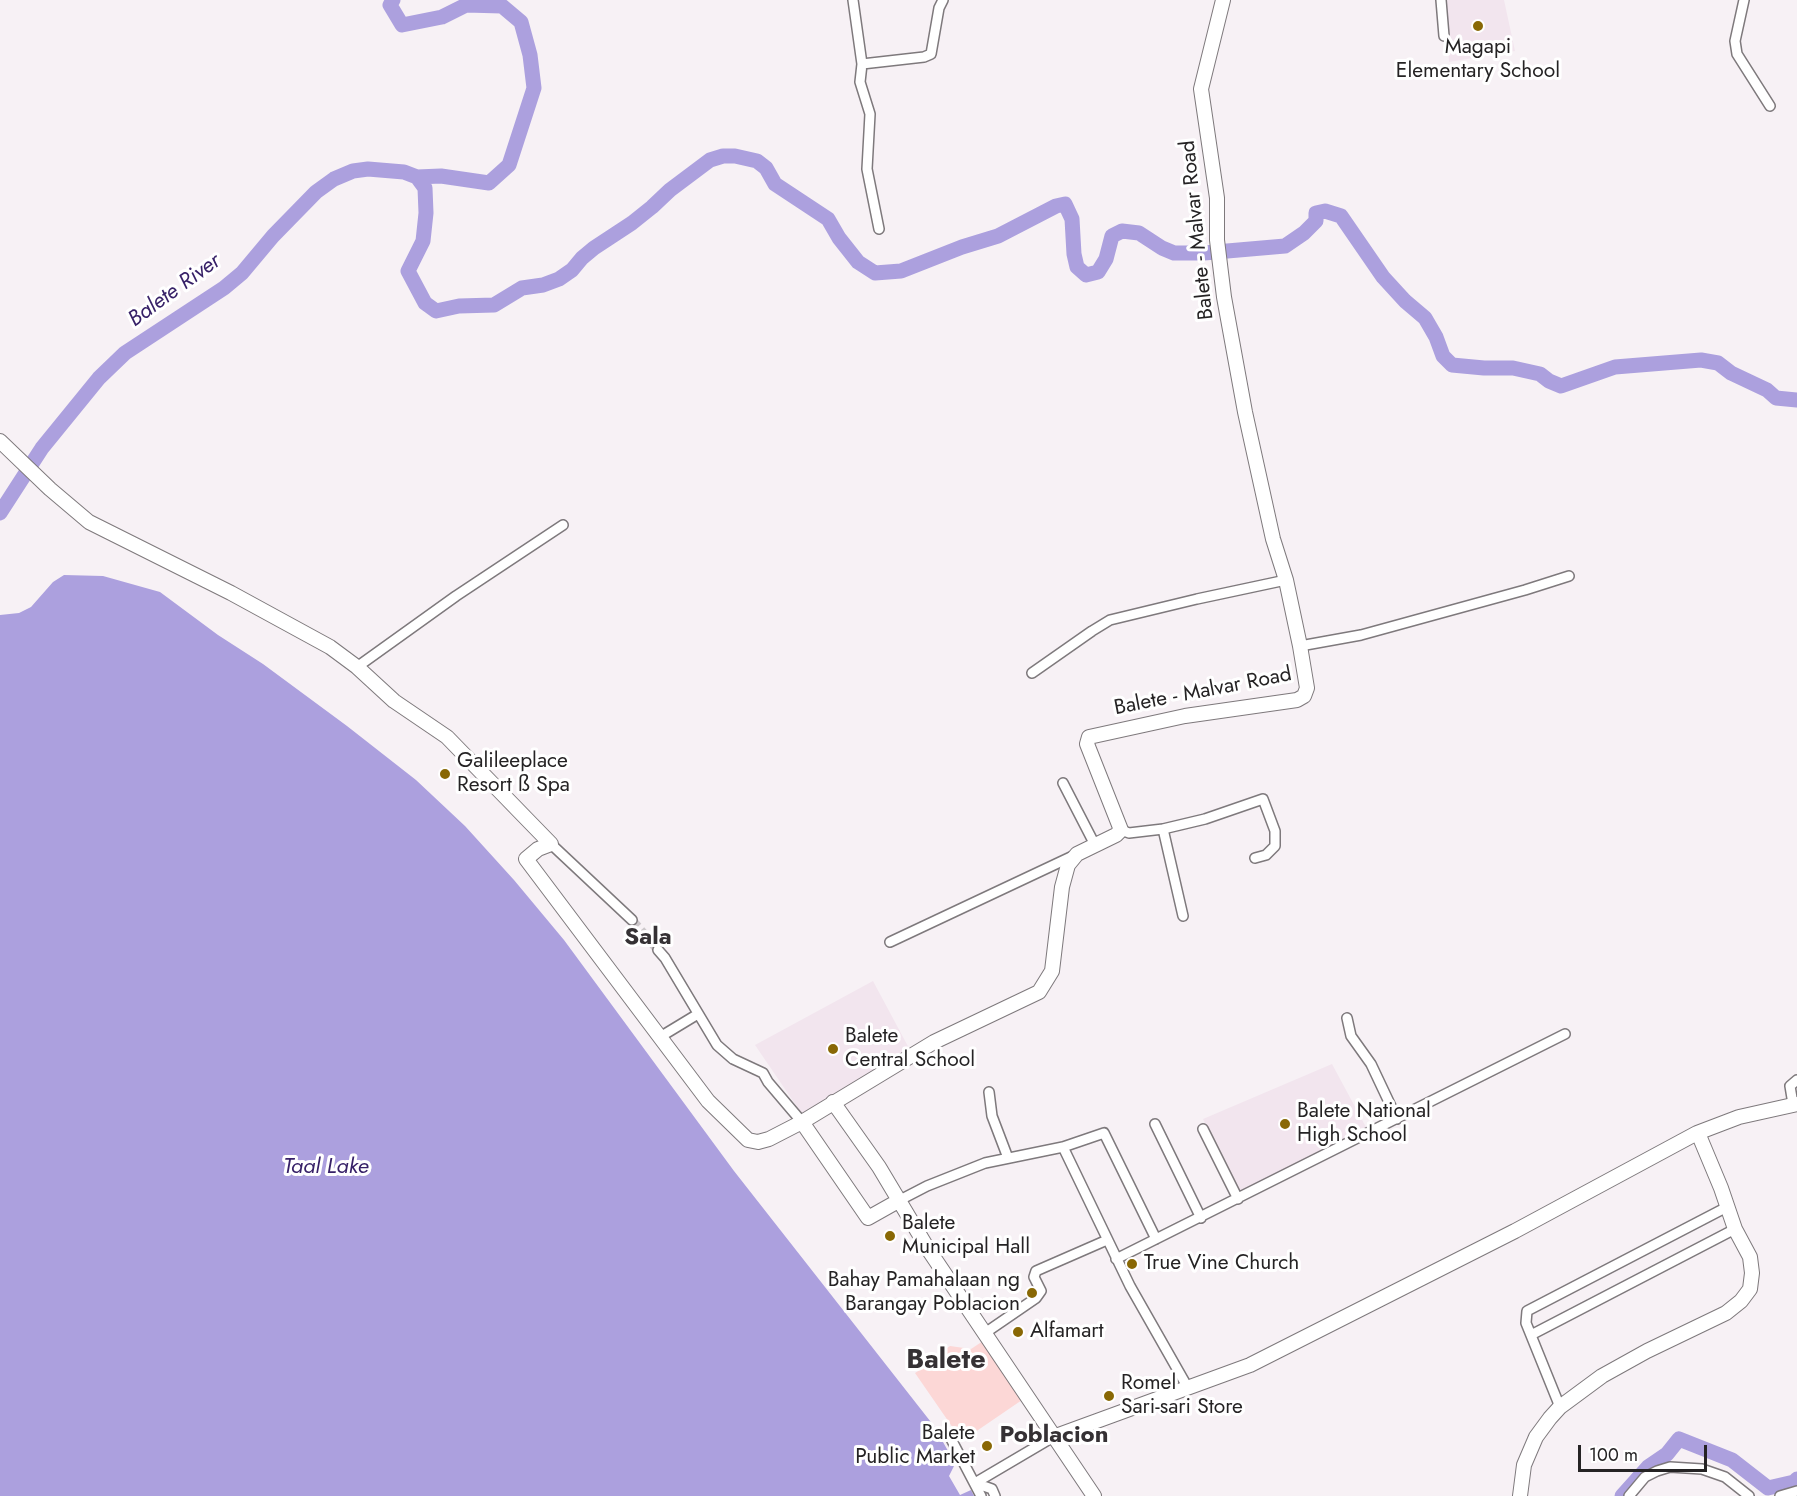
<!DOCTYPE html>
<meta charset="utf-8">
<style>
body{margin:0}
#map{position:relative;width:1797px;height:1496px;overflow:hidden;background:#f7f1f5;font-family:Jost,sans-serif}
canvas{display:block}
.scale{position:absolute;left:1578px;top:1445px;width:129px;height:27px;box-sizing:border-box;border:3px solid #252324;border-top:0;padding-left:8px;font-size:18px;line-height:21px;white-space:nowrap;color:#252324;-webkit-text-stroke:4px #fff;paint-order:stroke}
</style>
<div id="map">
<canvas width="1797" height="1496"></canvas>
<div class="scale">100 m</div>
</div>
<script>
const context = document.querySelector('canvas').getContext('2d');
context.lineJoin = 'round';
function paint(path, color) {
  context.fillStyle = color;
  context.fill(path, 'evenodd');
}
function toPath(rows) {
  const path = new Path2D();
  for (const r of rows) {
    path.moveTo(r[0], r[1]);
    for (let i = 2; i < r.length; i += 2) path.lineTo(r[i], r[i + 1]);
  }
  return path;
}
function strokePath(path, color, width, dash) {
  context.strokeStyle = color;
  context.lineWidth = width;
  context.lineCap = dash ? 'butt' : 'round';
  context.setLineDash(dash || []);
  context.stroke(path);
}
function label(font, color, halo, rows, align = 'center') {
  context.font = font + ' Jost,sans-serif';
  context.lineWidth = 6;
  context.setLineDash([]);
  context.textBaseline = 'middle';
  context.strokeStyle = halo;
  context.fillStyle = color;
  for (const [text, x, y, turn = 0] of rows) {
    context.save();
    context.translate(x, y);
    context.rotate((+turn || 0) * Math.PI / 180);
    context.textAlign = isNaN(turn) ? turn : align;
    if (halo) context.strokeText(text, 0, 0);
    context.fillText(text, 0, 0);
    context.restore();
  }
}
paint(toPath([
 [1445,0,1504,0,1515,51,1449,62],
 [873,981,911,1052,802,1114,755,1045],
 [1332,1064,1367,1129,1240,1192,1203,1119]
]), '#f2e5ee');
paint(toPath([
 [983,1341,1022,1400,962,1441,915,1373,931,1363,935,1356,950,1346,971,1349]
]), '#fcd7d6');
paint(toPath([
 [64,575,103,576,160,592,218,635,263,664,347,726,416,780,465,826,514,880,564,940,734,1171,934,1426,952,1458,954,1466,949,1476,960,1495,971,1490,974,1496,0,1496,0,615,19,613,31,607,53,582]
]), '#aca0de');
strokePath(toPath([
 [417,177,425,188,426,213,423,241,408,271,425,303,436,311,459,306,494,305,522,288,543,285,559,279,572,270,582,258,594,248,632,223,652,207,670,190,710,160,723,156,735,156,757,161,766,168,775,184,828,219,839,238,858,262,875,273,901,271,962,247,998,236,1056,206,1065,204,1072,219,1074,254,1077,267,1086,275,1098,272,1106,259,1112,236,1122,231,1139,233,1162,248,1174,253,1204,253,1285,246,1304,233,1316,221,1316,213,1325,211,1341,216,1383,277,1405,301,1425,318,1436,337,1443,356,1452,365,1484,368,1513,368,1540,374,1549,381,1561,386,1615,367,1701,360,1718,363,1731,373,1767,390,1776,398,1797,400],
 [0,513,42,448,99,378,125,353,224,288,242,273,273,236,316,192,334,179,353,171,368,169,404,172,417,177,441,176,489,183,509,165,534,88,530,55,521,22,502,6,466,5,442,17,402,25,390,5,393,0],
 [1622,1496,1648,1467,1667,1454,1679,1439,1732,1460,1768,1488,1794,1482,1797,1479]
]), '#aca0de', 15);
strokePath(toPath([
 [632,920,658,950]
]), '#cdc8cb', 9, [9, 4.5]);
const street = toPath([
 [853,0,862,64],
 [1441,0,1444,36],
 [1744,0,1735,41,1737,54,1770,106],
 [879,229,867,169,870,114,860,82,862,64,924,57,931,54,939,8,943,0],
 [1300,646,1361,635,1525,590,1569,576],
 [357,667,456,596,563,525],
 [1032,673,1092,631,1110,620,1197,599,1286,580],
 [1063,783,1095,845],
 [1163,829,1205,819,1263,799,1275,831,1275,846,1266,855,1255,858],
 [1121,830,1129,833,1163,829,1183,916],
 [551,844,632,920],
 [890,942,1075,855],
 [658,950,665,958,717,1045,733,1059,763,1073,768,1082,802,1122],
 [1347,1018,1351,1036,1371,1064,1397,1119],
 [660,1037,698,1014],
 [989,1092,992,1116,1008,1158],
 [1793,1104,1790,1086,1797,1080],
 [1155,1124,1201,1218],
 [1203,1129,1238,1199],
 [1063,1147,1130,1286,1188,1388],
 [900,1200,927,1186,985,1163,1063,1147,1104,1133,1156,1239],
 [1116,1259,1565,1034],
 [985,1333,1036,1298,1041,1291,1034,1277,1036,1271,1107,1240],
 [1531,1335,1735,1229],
 [1560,1407,1526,1323,1527,1311,1727,1207],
 [949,1435,981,1496],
 [975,1483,1053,1437],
 [975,1483,992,1489,995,1496],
 [1629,1496,1645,1477,1657,1471,1670,1467,1702,1469,1725,1477,1749,1496],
 [1780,1496,1797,1491]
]);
const secondary = toPath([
 [0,441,50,489,89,522,231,593,330,647,357,667,394,701,447,737,551,844,538,849,526,859,708,1101,748,1140,758,1142,769,1139,802,1122,934,1042,1039,992,1052,971,1062,887,1068,865,1077,854,1116,835,1121,830,1087,744,1089,737,1185,716,1297,700,1304,696,1307,688,1300,646,1286,580,1273,539,1245,412,1224,297,1217,240,1217,198,1201,89,1223,0],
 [833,1102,879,1167,928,1249,1094,1496],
 [802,1122,868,1218,900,1200],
 [1053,1437,1250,1365,1515,1231,1697,1133,1739,1117,1797,1104],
 [1520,1496,1524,1465,1536,1437,1550,1418,1560,1407,1602,1376,1647,1351,1726,1313,1741,1301,1750,1289,1752,1273,1750,1257,1735,1229,1721,1188,1698,1133]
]);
strokePath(street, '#7e797c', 12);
strokePath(secondary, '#7e797c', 16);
strokePath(street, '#fff', 9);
strokePath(secondary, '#fff', 14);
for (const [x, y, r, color] of [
 [1478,26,6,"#896805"],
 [445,774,6,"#896805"],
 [833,1049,6,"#896805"],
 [1285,1124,6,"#896805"],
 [890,1236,6,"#896805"],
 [1132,1264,6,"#896805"],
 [1032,1293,6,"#896805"],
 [1018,1332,6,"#896805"],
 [1109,1396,6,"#896805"],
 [987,1446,6,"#896805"]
]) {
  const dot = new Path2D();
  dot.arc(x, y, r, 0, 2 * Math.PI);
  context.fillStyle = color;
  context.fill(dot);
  strokePath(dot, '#fff', 2);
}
label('21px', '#252324', '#fff', [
 ["Magapi",1478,48,"center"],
 ["Elementary School",1478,72,"center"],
 ["Galileeplace",457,762],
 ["Resort ß Spa",457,786],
 ["Balete",845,1037],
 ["Central School",845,1061],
 ["Balete National",1297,1112],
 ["High School",1297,1136],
 ["Balete",902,1224],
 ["Municipal Hall",902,1248],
 ["True Vine Church",1144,1264],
 ["Bahay Pamahalaan ng",1020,1281,"right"],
 ["Barangay Poblacion",1020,1305,"right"],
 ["Alfamart",1030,1332],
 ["Romel",1121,1384],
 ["Sari-sari Store",1121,1408],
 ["Balete",975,1434,"right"],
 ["Public Market",975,1458,"right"]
], 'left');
label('21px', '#252324', '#fff', [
 ["Balete - Malvar Road",1198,230,-96],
 ["Balete - Malvar Road",1203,692,-11]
]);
label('italic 22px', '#372168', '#fff', [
 ["Balete River",175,291,-36],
 ["Taal Lake",326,1168]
]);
label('bold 24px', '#353134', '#fff', [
 ["Sala",648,938],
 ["Poblacion",1054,1436]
]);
label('bold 27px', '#353134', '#fff', [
 ["Balete",946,1361]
]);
</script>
